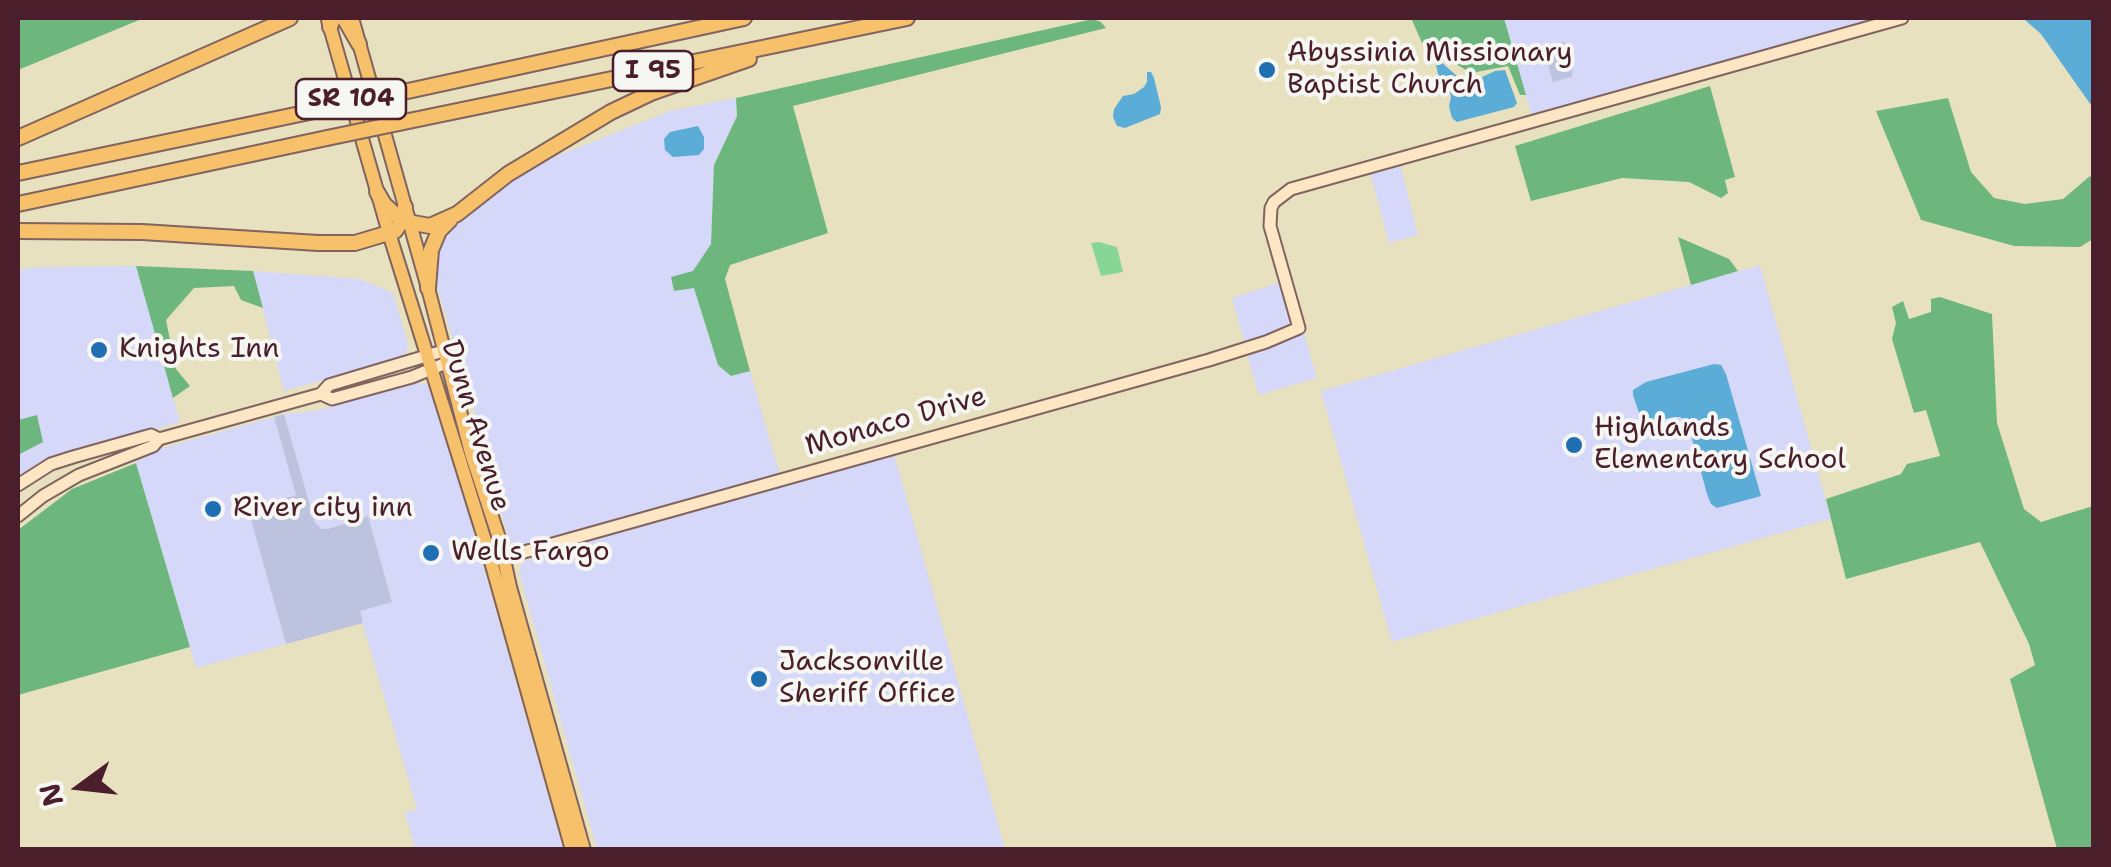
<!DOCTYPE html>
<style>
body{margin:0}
#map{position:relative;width:2111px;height:867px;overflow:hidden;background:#e8e1bf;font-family:"Shantell Sans",sans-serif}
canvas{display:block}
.frame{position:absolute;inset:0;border:20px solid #4a1f2b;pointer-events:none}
.north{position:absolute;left:30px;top:737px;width:100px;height:100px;-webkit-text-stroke:8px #f6f6f2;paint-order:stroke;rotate:255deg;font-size:28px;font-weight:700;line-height:40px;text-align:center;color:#4a1f2b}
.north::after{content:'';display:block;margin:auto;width:35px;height:45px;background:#4a1f2b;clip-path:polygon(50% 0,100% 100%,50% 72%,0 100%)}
</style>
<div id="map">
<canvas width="2111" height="867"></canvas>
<div class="frame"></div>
<div class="north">N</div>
</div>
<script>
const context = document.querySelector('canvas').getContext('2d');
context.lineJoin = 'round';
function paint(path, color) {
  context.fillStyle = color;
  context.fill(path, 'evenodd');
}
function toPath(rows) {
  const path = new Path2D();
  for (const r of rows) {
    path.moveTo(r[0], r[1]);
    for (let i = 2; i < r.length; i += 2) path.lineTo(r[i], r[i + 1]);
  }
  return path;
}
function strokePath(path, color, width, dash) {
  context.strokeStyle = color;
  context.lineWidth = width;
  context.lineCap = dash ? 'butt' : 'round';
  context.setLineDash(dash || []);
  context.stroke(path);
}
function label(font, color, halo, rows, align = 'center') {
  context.font = font + ' "Shantell Sans",sans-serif';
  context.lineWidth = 8;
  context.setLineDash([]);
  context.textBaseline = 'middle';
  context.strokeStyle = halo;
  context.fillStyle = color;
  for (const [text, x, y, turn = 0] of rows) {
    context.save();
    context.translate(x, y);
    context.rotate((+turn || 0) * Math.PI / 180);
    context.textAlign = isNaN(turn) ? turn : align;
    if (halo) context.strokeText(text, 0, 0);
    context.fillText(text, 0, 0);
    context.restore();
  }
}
paint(toPath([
 [1504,18,1884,18,1532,117],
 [736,98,737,116,714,165,711,244,693,271,671,278,694,288,718,365,731,376,750,371,780,476,603,525,519,547,513,545,510,541,489,474,484,443,434,276,433,264,440,240,451,228,532,166,670,111],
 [1400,164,1418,235,1389,243,1370,172],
 [1760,265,1831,519,1392,642,1321,391],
 [136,266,180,422,55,459,18,478,18,455,43,442,37,416,18,420,18,270,38,267],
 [253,271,360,279,393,293,408,344,407,352,401,358,284,391],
 [1282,282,1291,318,1289,324,1245,344,1232,298],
 [1304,333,1317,378,1259,395,1247,354],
 [417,382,428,385,471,523,563,849,415,849,405,813,417,809,359,611,392,601,368,517,328,529,322,529,315,523,284,414,315,411],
 [274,417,296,495,248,509,286,644,196,668,134,456],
 [894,454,1005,849,597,849,519,572,522,563,541,553]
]), '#d5d8f9');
paint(toPath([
 [1565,42,1567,50,1572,49,1573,54,1572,77,1553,82,1543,48],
 [284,414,315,523,322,529,328,529,368,516,392,602,360,611,363,623,286,644,248,509,296,495,274,417]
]), '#bdc3de');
paint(toPath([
 [1099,242,1117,247,1123,272,1101,276,1091,243]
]), '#87d696');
paint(toPath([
 [18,18,144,18,18,70],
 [1411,18,1504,18,1526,95,1520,95,1508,66,1471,73,1444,57,1436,42,1422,43],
 [1093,19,1101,22,1106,28,793,106,828,233,730,265,725,279,750,371,731,376,718,365,694,288,674,291,671,277,693,271,711,244,714,165,737,116,736,98],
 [1710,86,1735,177,1725,180,1728,193,1721,198,1689,182,1622,178,1531,201,1515,146],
 [1948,98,1971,172,1994,198,2025,204,2063,199,2090,176,2093,178,2093,239,2080,247,2014,246,1921,220,1876,111],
 [1678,237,1729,259,1738,271,1691,285],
 [136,266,253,271,263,308,241,300,234,286,194,288,166,320,176,369,190,386,173,398],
 [1940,297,1992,314,1997,423,2024,509,2041,522,2093,506,2093,849,2057,849,2010,679,2035,665,2029,644,1980,542,1846,579,1826,499,1901,474,1907,464,1940,456,1926,410,1914,413,1892,339,1896,323,1892,307,1903,301,1909,319,1931,312,1931,299],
 [37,415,43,442,18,455,18,420],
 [136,463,190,647,18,695,18,530,72,489]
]), '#6db77f');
paint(toPath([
 [2025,18,2093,18,2093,108,2041,34,2025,20],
 [1440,61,1458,77,1478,79,1495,71,1505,70,1517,103,1514,107,1457,122,1452,118,1449,106,1451,97,1449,89,1438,74,1436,65],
 [1147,72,1151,72,1154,78,1161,107,1160,114,1125,128,1117,126,1113,117,1114,109,1123,96,1134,94,1144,87,1147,82],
 [698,126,704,137,704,149,699,155,673,157,665,150,664,139,670,132],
 [1714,364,1721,365,1726,374,1761,496,1717,508,1711,504,1707,494,1690,431,1685,420,1680,417,1674,417,1645,424,1642,422,1633,395,1633,390,1646,382]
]), '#5bacd6');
const secondary = toPath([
 [321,394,332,399,412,377,446,363],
 [18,485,51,464,73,457,151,435,159,439],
 [18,516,43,496,79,475,153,446,159,439,321,394,329,385,443,351],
 [499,559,1209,360,1266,342,1299,328,1270,226,1271,208,1274,202,1291,189,1902,18]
]);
const primary = toPath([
 [352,18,428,288,471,453,500,541,510,587,584,850],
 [328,20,389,233,486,544,572,850]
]);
const highway = toPath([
 [344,18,359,44],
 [330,27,333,18],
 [394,94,744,18],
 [399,123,907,18],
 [18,138,290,18],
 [18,173,319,110],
 [377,192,384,204,402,221,430,226,457,214,508,174,611,112,651,93,749,59],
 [18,204,327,138],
 [18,231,142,232,318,243,355,243,395,231,402,221,405,207],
 [428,288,431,250,439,231,450,220]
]);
strokePath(secondary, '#81635f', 15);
strokePath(primary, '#81635f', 16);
strokePath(highway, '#81635f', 18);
strokePath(secondary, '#fce6c4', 11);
strokePath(primary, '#f7c06b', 12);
strokePath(highway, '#f7c06b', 14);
const highwayBridge = toPath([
 [319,110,394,94],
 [327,138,399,123]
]);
strokePath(highwayBridge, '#81635f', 18, []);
strokePath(highwayBridge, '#f7c06b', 14);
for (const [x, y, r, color] of [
 [1267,70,10,"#1f6fb2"],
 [99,350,10,"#1f6fb2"],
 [1574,445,10,"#1f6fb2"],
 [213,509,10,"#1f6fb2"],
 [431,553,10,"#1f6fb2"],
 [759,679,10,"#1f6fb2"]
]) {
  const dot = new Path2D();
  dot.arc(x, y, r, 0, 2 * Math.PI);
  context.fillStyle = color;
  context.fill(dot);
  strokePath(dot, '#f6f6f2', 4);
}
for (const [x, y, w] of [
 [653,71,80],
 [351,99,110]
]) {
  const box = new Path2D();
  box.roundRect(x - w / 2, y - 20, w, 40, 8);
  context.fillStyle = '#f6f6f2';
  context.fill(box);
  strokePath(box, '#4a1f2b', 2.5);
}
label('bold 25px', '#4a1f2b', null, [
 ["I 95",653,71],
 ["SR 104",351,99]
]);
label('28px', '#4a1f2b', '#f6f6f2', [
 ["Abyssinia Missionary",1287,54],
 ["Baptist Church",1287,86],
 ["Knights Inn",119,350],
 ["Highlands",1594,429],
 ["Elementary School",1594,461],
 ["River city inn",233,509],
 ["Wells Fargo",451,553],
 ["Jacksonville",779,663],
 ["Sheriff Office",779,695]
], 'left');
label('28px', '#4a1f2b', '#f6f6f2', [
 ["Monaco Drive",896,422,-16],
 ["Dunn Avenue",475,426,73]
]);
</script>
